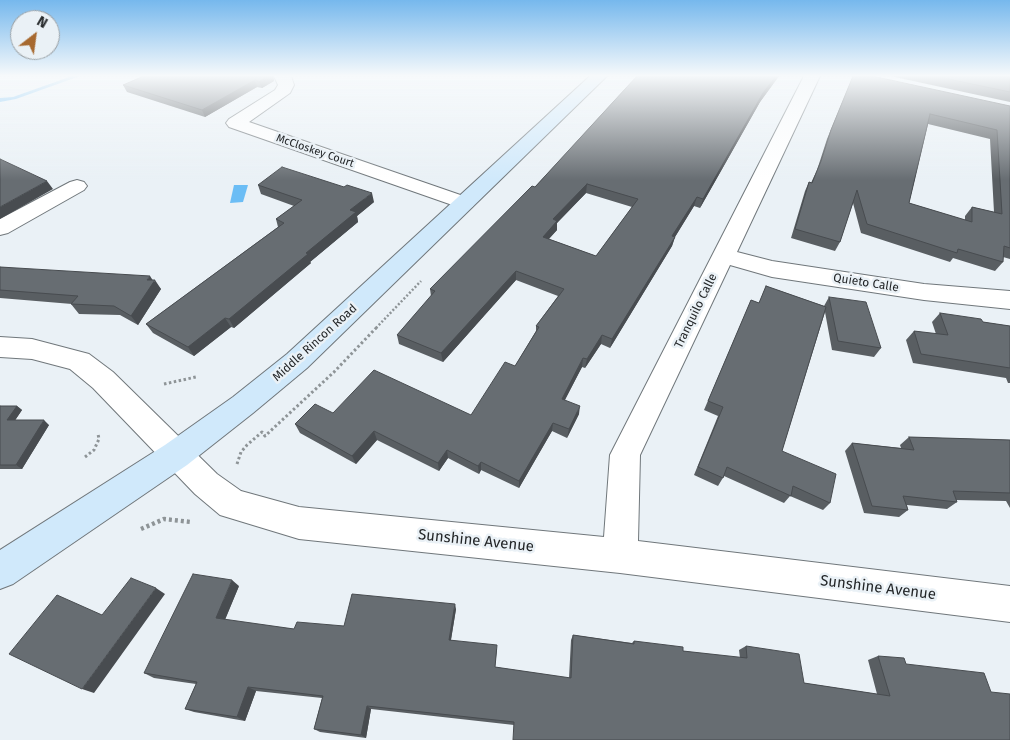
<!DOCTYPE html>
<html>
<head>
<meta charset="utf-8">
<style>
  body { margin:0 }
  #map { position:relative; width:1010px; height:740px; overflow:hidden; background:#eaf1f6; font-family:"Fira Sans",sans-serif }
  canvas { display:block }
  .north { position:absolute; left:10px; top:10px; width:50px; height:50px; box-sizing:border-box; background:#eaf1f6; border:1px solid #9aa0a4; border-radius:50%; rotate:30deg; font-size:14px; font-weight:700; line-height:20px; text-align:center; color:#232628 }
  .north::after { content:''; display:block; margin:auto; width:18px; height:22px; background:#a7692f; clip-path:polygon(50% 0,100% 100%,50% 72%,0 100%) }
</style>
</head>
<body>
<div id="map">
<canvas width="1010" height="740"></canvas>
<div class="north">N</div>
</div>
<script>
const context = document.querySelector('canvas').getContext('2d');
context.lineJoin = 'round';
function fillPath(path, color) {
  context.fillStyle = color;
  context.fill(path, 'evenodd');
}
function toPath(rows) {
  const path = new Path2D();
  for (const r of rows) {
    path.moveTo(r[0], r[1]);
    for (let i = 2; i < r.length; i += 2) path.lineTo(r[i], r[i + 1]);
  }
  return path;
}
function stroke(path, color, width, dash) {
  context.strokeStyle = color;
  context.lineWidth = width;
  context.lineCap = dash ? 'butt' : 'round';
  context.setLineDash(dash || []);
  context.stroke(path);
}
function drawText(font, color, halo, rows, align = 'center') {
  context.font = font + ' "Fira Sans",sans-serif';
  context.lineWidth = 5;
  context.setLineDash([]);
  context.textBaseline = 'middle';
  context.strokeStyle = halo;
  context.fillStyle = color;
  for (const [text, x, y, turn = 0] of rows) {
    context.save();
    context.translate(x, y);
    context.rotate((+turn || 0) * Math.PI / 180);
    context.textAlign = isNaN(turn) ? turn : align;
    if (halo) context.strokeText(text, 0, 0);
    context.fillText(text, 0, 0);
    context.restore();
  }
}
const water = toPath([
  [234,185,248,185,243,202,230,203]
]);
const stream = toPath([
  [72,76,80,76,16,99,0,102,0,98,13,97,72,76]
]);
const pathFar2 = toPath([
  [376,328,421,281]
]);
const pathFar1 = toPath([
  [164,384,196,377],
  [85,457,94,450,99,439,98,434],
  [237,464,241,452,247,445,262,432,265,436,334,372,377,327]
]);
const path = toPath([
  [141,529,164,519,191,522]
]);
const street = toPath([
  [274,76,291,76,294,85,290,93,249,122,472,199,475,203,472,207,465,209,458,207,229,127,226,123,229,119,275,90,278,85,274,76],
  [804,76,820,76,737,252,772,261,924,284,1010,291,1010,309,924,300,772,277,730,265,640,455,638,541,1010,586,1010,622,620,573,299,539,220,515,195,494,93,388,70,369,32,359,0,357,0,337,32,339,89,354,113,372,217,474,241,491,299,507,604,537,610,455,804,76],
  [77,180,84,182,87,186,84,190,8,233,0,235,0,219,70,182,77,180]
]);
const secondary = toPath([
  [590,76,607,76,307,368,253,413,187,465,13,584,0,589,0,550,165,445,233,397,287,354,590,76]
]);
const wall = toPath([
  [144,76,273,76,274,81,262,88,257,87,205,117,127,92,123,85],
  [637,76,779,76,760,102,700,208,694,206,675,237,672,246,610,348,601,344,585,368,582,367,565,400,579,414,567,438,552,431,519,488,481,470,479,474,448,458,439,471,377,440,356,464,300,433,295,424,333,413,471,415,515,366,536,331,536,326,558,296,516,280,443,362,399,344,397,335,431,296,430,289,535,187],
  [586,193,632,207,596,256,549,239,557,230,557,223],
  [853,76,1010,106,1010,259,1003,257,1003,262,995,271,953,258,950,262,861,233,853,203,840,242,835,251,791,238,805,191,809,182,811,183,817,170,827,139],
  [928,124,990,139,994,212,972,207,965,216,965,220,909,203],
  [890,76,1010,76,1010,102],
  [258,185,374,202,357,216,358,222,310,262,311,263,234,328,231,327,194,356,153,333,146,324,278,227,276,219,294,206,261,194],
  [0,267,152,280,161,289,138,325,120,315,79,314,71,304,72,304,0,298],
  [766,286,824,306,829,297,881,348,874,357,832,350,825,312,782,451,830,503,823,510,790,496,784,503,724,476,718,486,694,475,718,416,704,410,751,300,759,303],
  [940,313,983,322,1010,326,1010,383,1008,383,1006,378,913,363,906,340,914,331,936,334,932,322],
  [0,406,17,406,22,410,15,420,49,425,22,469,0,469],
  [909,437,1010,440,1010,508,1006,501,956,500,957,502,947,509,907,505,908,510,899,517,864,513,845,451,852,443,901,448,900,445],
  [239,586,225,620,294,629,344,626,456,609,451,640,497,649,495,667,569,678,571,640,573,635,632,643,634,641,683,651,740,658,739,650,746,646,804,683,877,694,868,660,878,656,991,692,514,725,371,709,366,738,320,732,314,729,322,698,256,691,245,721,194,712,185,709,196,684,154,678,144,673]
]);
const shadedWall = toPath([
  [268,76,273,76,274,81,262,88,259,82],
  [776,76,779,76,760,102,700,208,703,199,763,93],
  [255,80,257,87,205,117,202,110],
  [47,181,53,189,0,219,0,207],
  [587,184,586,193,557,223,557,230,542,246,543,237,553,219],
  [372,193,374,202,357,216,358,222,310,262,311,263,234,328,229,319,306,253,350,210],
  [697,197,694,206,670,245,672,236],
  [675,237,672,246,610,348,612,339],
  [516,271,516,280,443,362,441,353],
  [150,276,154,282,155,280,161,289,138,325,131,316,147,280],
  [225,318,231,327,194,356,188,347],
  [602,335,601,344,585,368,587,359],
  [583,358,582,367,561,407,562,399],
  [17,406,22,410,12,425,7,420],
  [580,406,579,414,567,438,569,429],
  [44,420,49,425,22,469,16,465],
  [553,423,552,431,519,488,519,481],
  [374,431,377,440,356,464,352,456],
  [447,450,448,458,439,471,438,463],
  [481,462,481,470,479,474,478,466],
  [232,580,239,586,223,624,216,618],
  [156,588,165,594,94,693,82,689],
  [455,604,456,609,450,645,449,640],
  [248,687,256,691,245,721,237,717],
  [367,706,371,709,366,738,361,735]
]);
const building = toPath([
  [144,76,268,76,259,82,255,80,202,110,123,85,144,76],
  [637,76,776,76,763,93,703,199,697,197,672,236,675,237,612,339,602,335,587,359,583,358,562,399,580,406,569,429,553,423,519,481,481,462,478,466,447,450,438,463,374,431,352,456,295,424,315,404,333,413,374,370,471,415,505,362,515,366,539,327,536,326,564,289,516,271,441,353,397,335,435,291,430,289,532,186,535,187,637,76],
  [587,184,638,199,596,256,543,237,557,221,553,219,587,184],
  [853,76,872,76,1010,106,1010,248,1004,246,1003,262,958,249,957,253,867,224,857,190,840,242,795,229,809,182,812,183,821,161,831,130,853,76],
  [930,114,997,130,1002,214,972,207,972,222,909,203,930,114],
  [934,76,1010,76,1010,92,934,76],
  [0,159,47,181,0,207,0,159],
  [282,167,344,187,347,185,372,193,350,210,356,212,306,253,308,254,229,319,225,318,188,347,146,324,284,223,276,219,302,200,258,185,282,167],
  [0,267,150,276,147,280,155,280,131,316,114,306,71,304,78,296,0,290,0,267],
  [766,286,826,307,782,451,836,474,830,503,793,486,791,496,727,467,723,478,698,467,723,407,708,401,751,300,759,303,766,286],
  [829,297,866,302,881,348,838,341,829,297],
  [940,313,981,319,983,322,1010,326,1010,368,921,354,914,331,948,335,940,313],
  [0,406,17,406,7,420,44,420,16,465,0,465,0,406],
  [909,437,1010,440,1010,493,953,491,957,502,903,496,908,510,872,506,852,443,914,450,909,437],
  [193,574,232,580,216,618,294,629,297,622,344,626,352,594,455,604,449,640,497,645,495,667,571,678,573,635,634,644,634,641,683,647,683,651,747,658,746,646,799,654,804,683,890,696,878,656,904,658,906,664,984,673,991,692,1010,694,1010,740,513,740,514,722,367,706,361,735,314,729,323,696,248,687,237,717,185,709,197,682,144,673,193,574],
  [131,578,156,588,82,689,9,654,57,595,102,615,131,578]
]);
const farStreetnames = [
  ["McCloskey Court",315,151,19]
];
const streetNames = [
  ["Quieto Calle",866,283,9],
  ["Tranquilo Calle",696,311,-64],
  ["Middle Rincon Road",315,343,-42]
];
const nearStreetnames = [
  ["Sunshine Avenue",476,541,6],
  ["Sunshine Avenue",878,588,7]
];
fillPath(water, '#6bbdf5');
fillPath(stream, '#6bbdf5');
stroke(street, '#70777b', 2);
stroke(secondary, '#70777b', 2);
stroke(pathFar2, '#8e9497', 2.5, [2, 2]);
stroke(pathFar1, '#8e9497', 3, [2.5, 2.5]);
stroke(path, '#8e9497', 4.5, [3, 3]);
fillPath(street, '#fff');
fillPath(secondary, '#d0e9fb');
fillPath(wall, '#595e62');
fillPath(shadedWall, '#484c50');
fillPath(building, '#676d72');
stroke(building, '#484c50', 1);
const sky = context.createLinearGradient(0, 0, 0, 180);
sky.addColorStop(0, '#76b8ed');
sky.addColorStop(0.42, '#f6f9fb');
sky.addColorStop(1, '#f6f9fb00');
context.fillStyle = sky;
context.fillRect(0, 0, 1010, 180);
drawText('11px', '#232628', '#eaf1f6', farStreetnames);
drawText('12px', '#232628', '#eaf1f6', streetNames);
drawText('15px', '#232628', '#eaf1f6', nearStreetnames);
</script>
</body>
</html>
